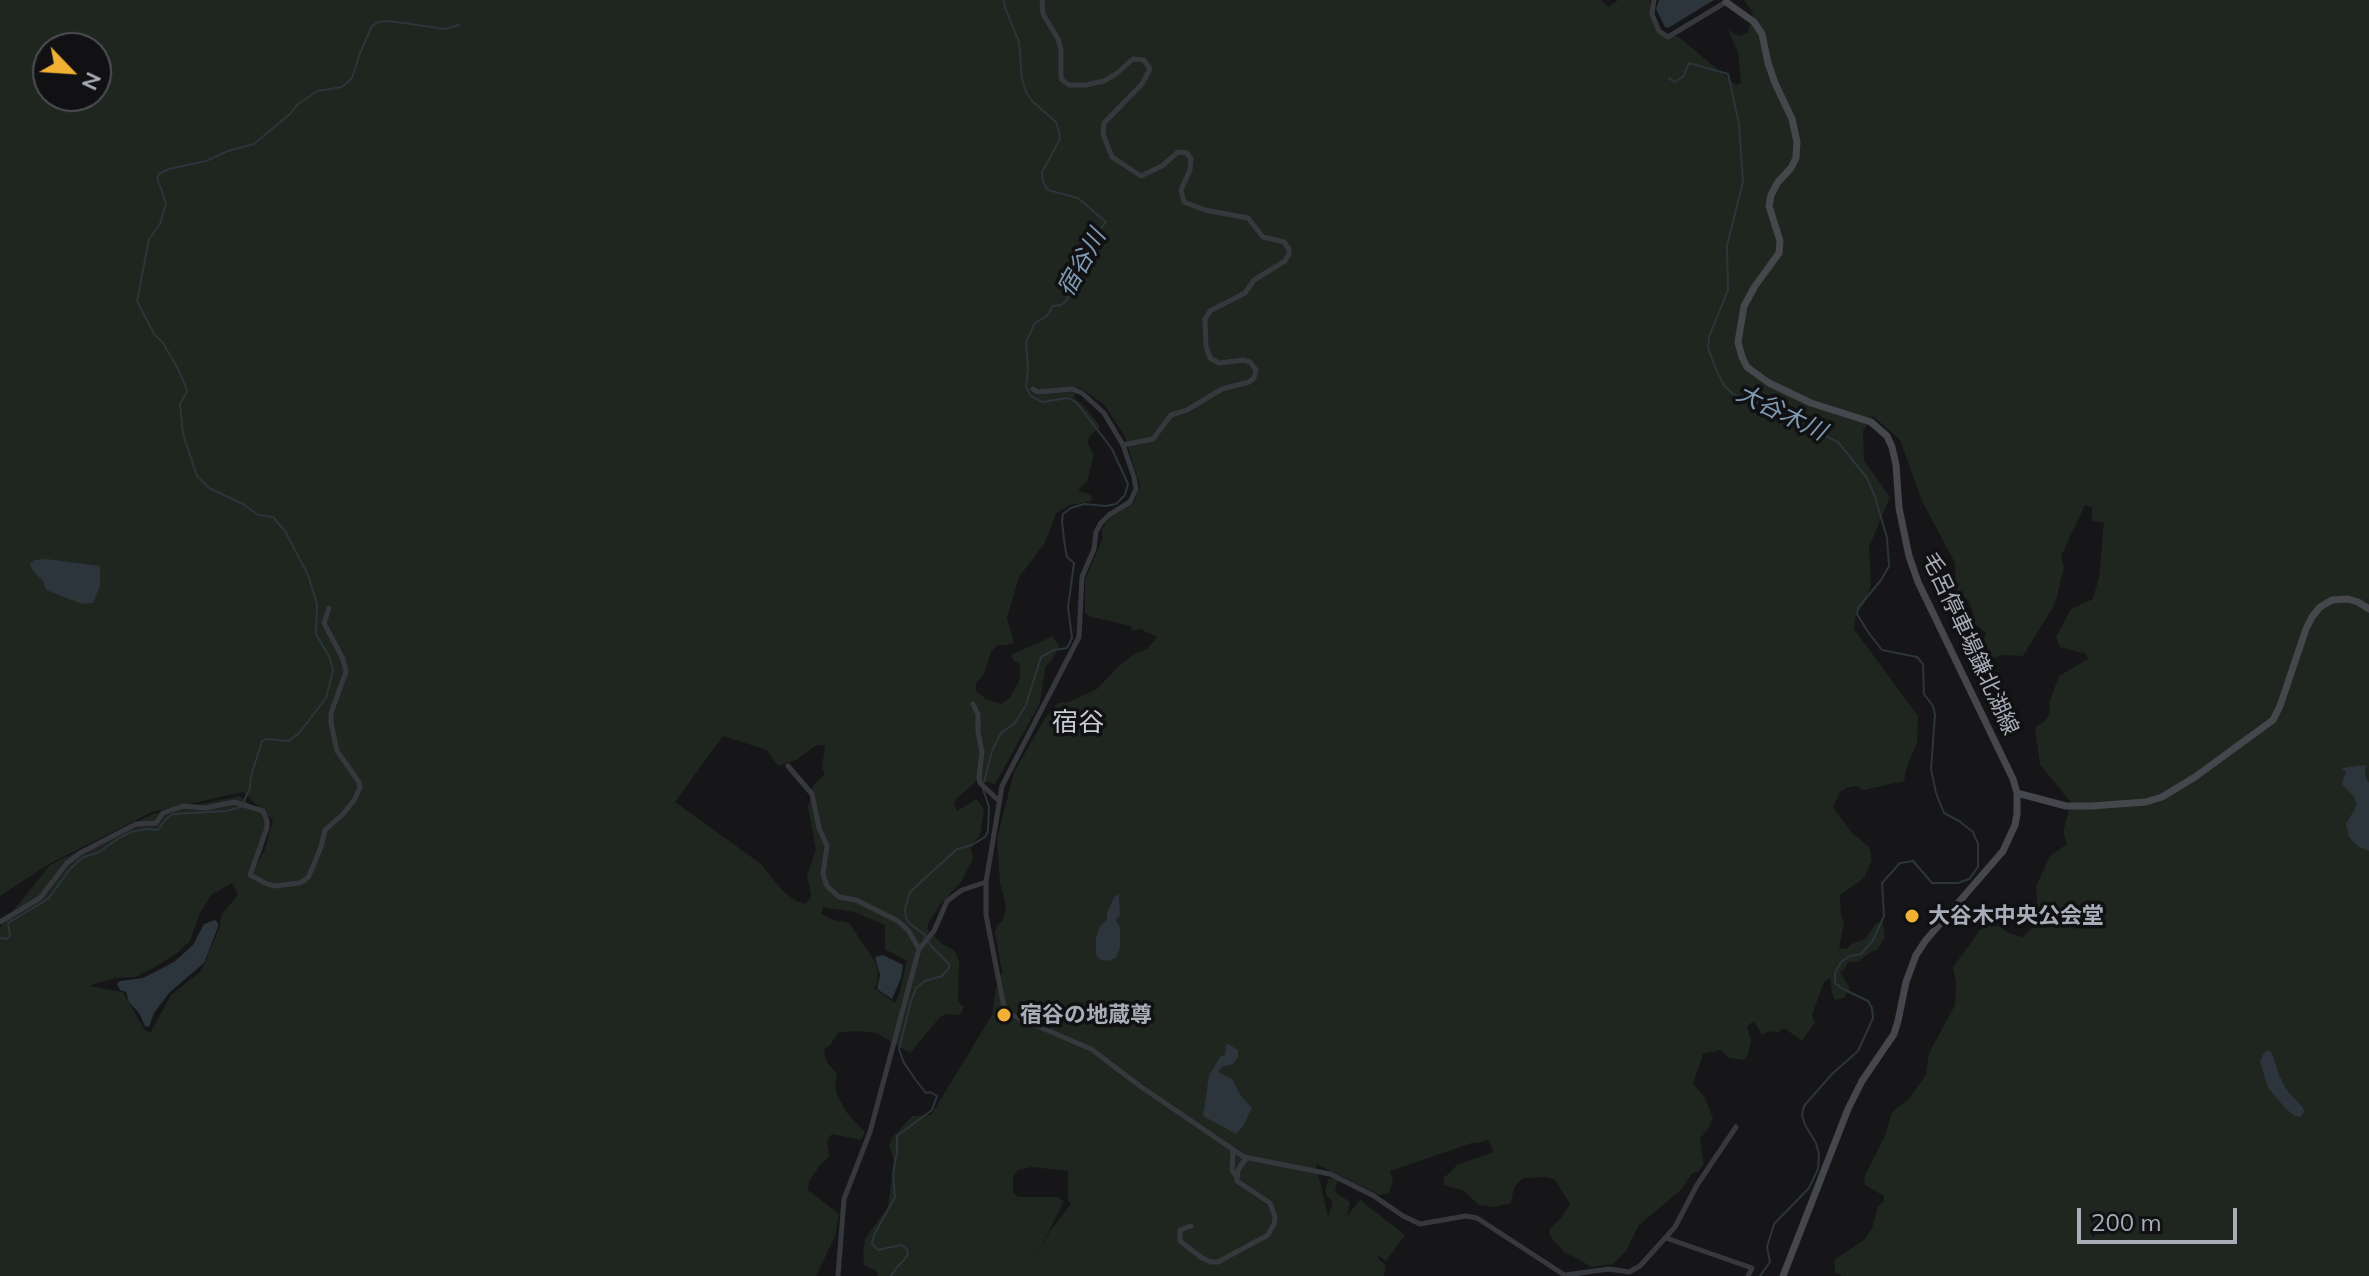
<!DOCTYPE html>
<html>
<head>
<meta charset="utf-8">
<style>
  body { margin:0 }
  #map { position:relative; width:2369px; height:1276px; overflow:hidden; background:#161618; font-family:Mulish,sans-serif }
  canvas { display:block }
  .north { position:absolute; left:32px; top:32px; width:80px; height:80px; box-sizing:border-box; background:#111113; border:2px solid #4d4f55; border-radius:50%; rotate:115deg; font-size:22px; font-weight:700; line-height:32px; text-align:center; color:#a8adb8 }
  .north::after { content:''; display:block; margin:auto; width:28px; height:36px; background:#f2b134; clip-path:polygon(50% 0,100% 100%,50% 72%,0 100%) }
  .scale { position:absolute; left:2077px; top:1208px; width:160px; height:36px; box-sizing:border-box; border:4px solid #a8adb8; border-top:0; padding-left:10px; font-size:24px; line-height:28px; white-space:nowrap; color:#a8adb8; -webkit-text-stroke:6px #111113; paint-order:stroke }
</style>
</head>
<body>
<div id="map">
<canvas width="2369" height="1276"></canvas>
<div class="north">N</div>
<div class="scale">200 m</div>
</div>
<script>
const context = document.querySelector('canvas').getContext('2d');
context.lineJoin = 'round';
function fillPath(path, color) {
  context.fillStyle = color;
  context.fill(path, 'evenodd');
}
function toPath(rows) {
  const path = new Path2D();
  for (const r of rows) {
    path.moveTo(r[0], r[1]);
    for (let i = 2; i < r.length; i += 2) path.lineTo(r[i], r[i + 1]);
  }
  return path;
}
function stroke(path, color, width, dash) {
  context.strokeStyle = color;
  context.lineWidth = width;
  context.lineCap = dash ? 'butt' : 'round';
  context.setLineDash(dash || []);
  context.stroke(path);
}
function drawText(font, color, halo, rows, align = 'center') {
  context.font = font + ' Mulish,"Noto Sans JP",sans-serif';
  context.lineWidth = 7;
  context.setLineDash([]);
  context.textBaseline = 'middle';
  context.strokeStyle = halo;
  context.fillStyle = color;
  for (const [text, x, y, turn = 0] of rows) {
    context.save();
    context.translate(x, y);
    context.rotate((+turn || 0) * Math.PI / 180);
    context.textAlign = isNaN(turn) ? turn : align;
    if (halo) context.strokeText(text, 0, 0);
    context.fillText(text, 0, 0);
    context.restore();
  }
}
const green = toPath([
  [0,0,1601,0,1609,7,1618,0,1650,0,1652,15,1663,32,1679,37,1736,85,1741,83,1738,52,1728,30,1739,36,1748,32,1753,12,1744,0,2369,0,2369,1276,1842,1276,1835,1272,1834,1260,1864,1240,1872,1228,1878,1206,1884,1201,1884,1196,1865,1185,1864,1177,1885,1136,1892,1112,1908,1100,1926,1075,1929,1053,1955,1005,1956,982,1953,967,1983,926,1998,926,2011,934,2023,937,2034,926,2038,916,2036,886,2050,856,2067,844,2063,832,2071,802,2040,765,2035,728,2047,719,2050,712,2049,703,2059,676,2088,659,2086,654,2060,647,2056,637,2071,609,2093,599,2099,577,2104,523,2092,521,2092,508,2085,505,2061,556,2064,567,2055,604,2023,656,2002,655,1978,664,1972,658,1972,651,1982,643,1986,633,1972,622,1973,612,1969,602,1956,589,1955,563,1922,501,1900,440,1873,416,1863,431,1864,461,1890,497,1869,547,1871,584,1864,604,1856,615,1854,629,1918,716,1917,743,1907,766,1904,781,1864,790,1856,786,1846,788,1840,792,1833,807,1852,833,1869,847,1872,860,1864,878,1840,895,1841,915,1844,922,1839,948,1846,949,1852,944,1866,938,1876,923,1883,922,1885,938,1877,950,1871,952,1858,962,1848,962,1845,969,1840,972,1850,989,1844,998,1835,1000,1832,992,1830,978,1824,982,1812,1015,1815,1022,1802,1041,1784,1028,1777,1033,1770,1031,1762,1035,1754,1021,1747,1026,1751,1040,1748,1055,1744,1060,1729,1058,1720,1050,1703,1054,1693,1084,1705,1098,1713,1118,1709,1127,1700,1139,1704,1164,1699,1171,1692,1173,1682,1189,1639,1225,1626,1251,1613,1264,1592,1267,1564,1252,1553,1240,1549,1232,1551,1227,1560,1219,1570,1204,1555,1180,1546,1177,1523,1178,1514,1187,1511,1203,1494,1207,1479,1205,1464,1191,1444,1185,1444,1178,1457,1165,1494,1152,1488,1140,1477,1143,1472,1143,1390,1171,1393,1181,1389,1193,1379,1195,1316,1164,1328,1217,1333,1202,1327,1196,1325,1190,1329,1178,1338,1180,1335,1192,1350,1202,1347,1216,1360,1200,1405,1235,1386,1261,1377,1255,1379,1260,1386,1265,1384,1276,878,1276,876,1271,864,1265,863,1253,865,1239,888,1207,894,1161,889,1145,892,1138,912,1116,931,1115,992,1015,996,988,1002,972,995,932,997,925,1003,921,1006,906,1000,883,997,839,1014,772,1045,718,1058,703,1069,702,1097,689,1121,664,1134,654,1147,649,1157,637,1140,629,1133,631,1130,626,1088,616,1085,612,1085,580,1102,540,1102,529,1109,519,1134,502,1140,486,1125,437,1104,404,1078,387,1074,398,1083,405,1100,426,1089,437,1088,444,1094,455,1087,482,1078,490,1091,495,1092,501,1070,505,1056,513,1045,543,1019,577,1007,618,1014,643,1007,645,997,645,991,652,984,674,976,683,976,691,986,699,1001,704,1010,698,1020,679,1020,664,1013,660,1011,655,1053,636,1059,646,1054,657,1045,668,1040,703,995,784,978,780,956,799,954,804,957,811,976,799,984,809,980,834,971,848,973,859,961,882,938,907,928,924,928,930,942,944,955,951,959,962,958,1002,964,1007,960,1015,947,1014,940,1017,910,1053,876,1033,855,1031,838,1033,830,1045,824,1049,826,1061,837,1074,835,1085,837,1095,847,1113,865,1132,861,1140,832,1134,827,1141,829,1156,820,1165,809,1181,808,1190,839,1214,835,1236,816,1276,0,1276,0,927,50,865,153,814,240,796,270,821,262,852,256,864,264,852,273,820,243,792,152,812,49,864,0,896],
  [48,48,96,48,96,96,48,96],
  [723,736,767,750,778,766,796,760,817,745,825,746,822,768,825,774,813,786,808,807,816,850,807,875,811,896,806,904,796,901,783,891,761,864,675,802],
  [232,883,238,895,222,914,219,929,201,971,171,995,150,1033,144,1029,123,992,89,986,114,978,135,977,155,967,176,954,190,941,199,915,211,895],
  [823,907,854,912,885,925,885,949,907,961,900,991,895,1003,874,988,877,984,878,971,876,963,849,923,834,920,821,914],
  [1032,1167,1068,1171,1068,1201,1071,1204,1050,1231,1035,1259,1064,1201,1058,1197,1018,1197,1013,1192,1013,1178,1018,1170]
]);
const water = toPath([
  [1659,0,1714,0,1668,28,1665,27,1656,9],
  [46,559,100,566,100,586,93,603,82,604,46,590,43,581,33,571,30,564,34,560],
  [2366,765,2365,776,2369,783,2369,851,2359,847,2349,837,2346,824,2357,805,2354,797,2342,784,2346,772,2342,768],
  [1119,894,1120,915,1116,919,1120,928,1120,947,1116,958,1107,961,1099,959,1096,954,1096,937,1100,926,1107,920,1107,913,1114,897],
  [215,920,218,923,218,927,204,963,170,992,154,1013,149,1027,145,1026,139,1013,129,1002,126,992,120,990,117,984,120,981,143,978,174,962,193,945,204,924],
  [883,955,903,965,901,978,892,999,877,989,880,975,875,957],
  [1228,1044,1238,1050,1238,1057,1233,1064,1221,1067,1218,1072,1232,1079,1241,1096,1252,1108,1243,1126,1236,1134,1203,1116,1209,1076,1220,1057,1225,1055,1226,1045],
  [2268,1050,2272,1053,2279,1075,2286,1089,2303,1108,2304,1112,2301,1117,2295,1116,2286,1109,2268,1088,2260,1061,2264,1053]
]);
const stream = toPath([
  [1669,78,1674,82,1683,77,1689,63,1728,74,1739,124,1743,182,1727,246,1728,290,1709,337,1708,348,1718,374,1724,385,1733,394,1804,420,1822,434,1838,442,1867,478,1875,497,1887,538,1889,566,1881,580,1858,608,1857,614,1868,632,1882,650,1917,657,1923,664,1924,694,1933,706,1935,715,1931,769,1936,793,1944,813,1959,821,1973,832,1978,844,1978,867,1969,879,1958,883,1932,883,1913,861,1900,863,1882,883,1884,916,1873,940,1861,954,1850,956,1841,962,1835,973,1835,983,1843,989,1868,1001,1872,1008,1873,1018,1858,1051,1832,1074,1804,1106,1802,1115,1805,1125,1816,1143,1819,1154,1818,1169,1809,1188,1774,1224,1767,1247,1770,1262,1760,1276],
  [984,782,992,751,1001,733,1015,723,1026,705,1041,657,1054,650,1067,648,1072,638,1068,607,1074,563,1067,557,1065,547,1062,522,1063,514,1071,508,1084,504,1106,506,1116,504,1125,495,1128,484,1112,449,1077,403,1068,398,1042,402,1031,396,1026,387,1028,368,1026,342,1035,323,1047,316,1053,306,1061,305,1066,301,1088,260,1099,231,1106,222,1078,198,1048,190,1043,182,1042,172,1060,139,1059,132,1056,122,1032,101,1026,92,1022,79,1019,42,1005,8,1004,0],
  [244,801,250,788,251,776,262,741,267,739,289,741,299,733,326,698,333,671,330,658,316,634,317,604,308,575,285,531,273,517,258,515,243,504,209,488,197,476,183,434,180,404,187,391,186,387,177,367,163,343,154,334,137,301,149,239,160,224,166,203,157,178,159,174,169,169,206,161,228,151,254,144,290,114,297,105,317,91,342,87,352,78,360,53,372,26,378,22,389,21,445,29,459,25],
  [0,938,7,939,10,935,8,923,48,899,70,869,83,857,98,853,119,838,131,832,146,829,158,830,166,819,173,814,226,811,241,807],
  [891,1276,897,1267,904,1260,908,1254,907,1249,901,1245,878,1250,872,1244,874,1235,895,1197,893,1174,897,1152,897,1136,932,1110,937,1096,930,1092,926,1093,915,1079,904,1063,899,1049,911,1001,916,988,925,981,942,976,949,968,949,964,931,946,924,934,910,924,906,918,905,909,910,892,957,849,972,845,985,837,988,831,989,807,983,789]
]);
const street = toPath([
  [1042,0,1043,14,1058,39,1061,50,1061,76,1062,80,1069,85,1086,85,1104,81,1116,74,1133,59,1144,60,1150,69,1142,84,1104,123,1103,134,1112,157,1141,176,1162,166,1178,152,1187,153,1191,159,1190,170,1181,190,1184,202,1205,210,1248,218,1263,237,1284,242,1289,249,1289,254,1285,261,1254,280,1245,293,1210,311,1205,319,1206,346,1210,358,1219,363,1244,360,1250,362,1256,370,1254,378,1249,382,1222,389,1187,410,1171,415,1153,439,1123,445],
  [1654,0,1652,14,1659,31,1668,37,1726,2],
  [1033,389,1038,392,1072,389,1082,393,1104,413,1123,445,1134,477,1136,489,1130,502,1109,515,1101,523,1096,532,1094,549,1082,577,1079,637,1002,786,986,882,986,915,1004,1007,1012,1015,1091,1049,1140,1086,1244,1157,1330,1174,1374,1196,1403,1216,1420,1224,1466,1216,1477,1218,1566,1276],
  [973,704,978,714,978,732,982,752,979,777,980,783,999,801],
  [788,766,812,794,819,828,827,846,823,874,827,886,839,897,856,900,898,921,908,930,919,949],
  [0,922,40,898,67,863,80,853,136,824,156,823,163,813,183,806,206,808,234,802,263,811,267,821,267,828,250,875,267,884,275,886,299,883,305,880,309,876,321,847,325,830,343,814,355,799,360,787,359,782,337,751,331,723,331,713,346,672,343,659,324,623,329,608],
  [1233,1150,1232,1170,1236,1176],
  [1191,1226,1180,1230,1180,1241,1202,1258,1211,1262,1218,1262,1268,1235,1274,1224,1275,1217,1270,1203,1237,1181,1238,1170,1246,1158],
  [1666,1238,1752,1268,1748,1276],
  [1566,1275,1609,1269,1629,1272,1640,1266,1675,1227,1697,1185,1736,1127],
  [838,1276,844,1199,870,1132,919,949,934,931,947,901,962,890,986,882]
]);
const secondary = toPath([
  [1726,2,1754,22,1762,34,1768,63,1775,83,1792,119,1797,142,1796,158,1791,168,1778,182,1771,195,1769,206,1780,241,1779,253,1755,286,1744,306,1738,342,1742,357,1747,367,1769,383,1811,403,1871,422,1887,436,1892,447,1896,465,1899,508,1909,556,1918,582,2013,779,2017,793,2017,814,2015,825,2003,851,1926,940,1916,955,1906,982,1898,1021,1894,1034,1862,1081,1848,1109,1783,1276],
  [2017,793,2066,806,2091,806,2146,802,2162,797,2195,777,2273,720,2280,706,2306,629,2312,617,2320,607,2332,600,2348,599,2358,602,2369,609]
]);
const markers = [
  [1912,916,8,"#f2b134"],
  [1004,1015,8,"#f2b134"]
];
const streetNames = [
  ["毛呂停車場鎌北湖線",1970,644,65]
];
const poiNames = [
  ["大谷木中央公会堂",1928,916],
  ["宿谷の地蔵尊",1020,1015]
];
const waterNames = [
  ["宿谷川",1082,263,-61],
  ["大谷木川",1781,413,26]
];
const quarterNames = [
  ["宿谷",1078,723]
];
fillPath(green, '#1e261f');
fillPath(water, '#2c353c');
stroke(stream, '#2c353c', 2);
stroke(street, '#37383d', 5);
stroke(secondary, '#45474d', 7);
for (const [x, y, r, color] of markers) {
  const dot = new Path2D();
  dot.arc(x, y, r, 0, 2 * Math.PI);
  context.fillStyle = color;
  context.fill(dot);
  stroke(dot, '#111113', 3);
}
drawText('22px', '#a8adb8', '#111113', streetNames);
drawText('bold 22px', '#a8adb8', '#111113', poiNames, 'left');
drawText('italic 24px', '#7f9bb3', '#111113', waterNames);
drawText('26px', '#c9ccd4', '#111113', quarterNames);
</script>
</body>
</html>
